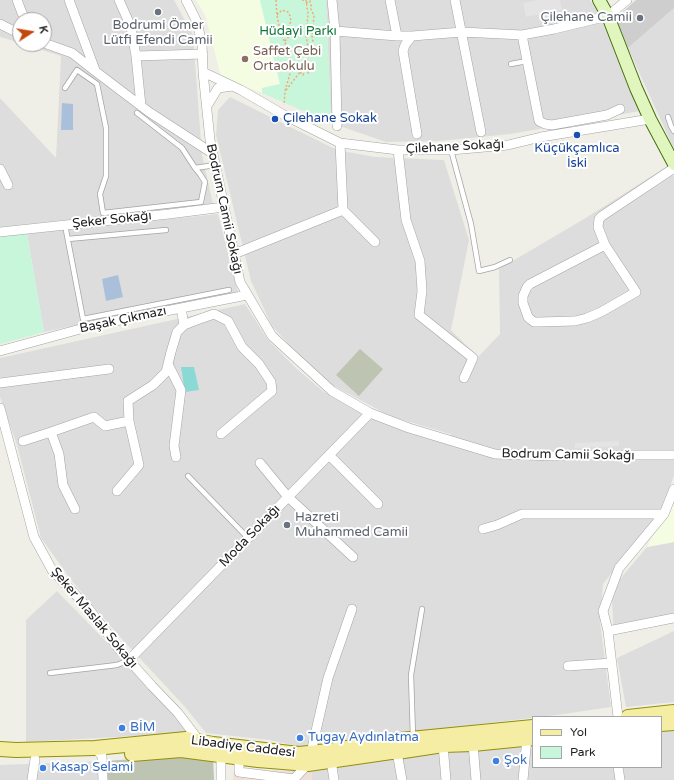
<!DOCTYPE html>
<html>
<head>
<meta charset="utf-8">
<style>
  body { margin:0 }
  #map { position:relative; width:674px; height:780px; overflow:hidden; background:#f0efe7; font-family:"Varela Round",sans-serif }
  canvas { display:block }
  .legend { position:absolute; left:532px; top:716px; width:130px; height:52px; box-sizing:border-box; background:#fff; border:1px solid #a6a6a6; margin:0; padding:5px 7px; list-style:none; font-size:12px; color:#202020 }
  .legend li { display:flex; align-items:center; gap:8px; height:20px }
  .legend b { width:20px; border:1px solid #a6a6a6 }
  .north { position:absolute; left:12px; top:12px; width:40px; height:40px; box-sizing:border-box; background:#fff; border:1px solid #a6a6a6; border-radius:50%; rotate:78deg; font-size:11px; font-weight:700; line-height:16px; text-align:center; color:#202020 }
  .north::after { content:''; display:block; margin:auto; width:14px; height:18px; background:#c2480d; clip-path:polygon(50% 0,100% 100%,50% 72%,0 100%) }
</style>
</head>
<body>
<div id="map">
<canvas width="674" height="780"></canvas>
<ul class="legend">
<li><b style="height:5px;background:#f6eda5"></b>Yol</li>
<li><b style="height:11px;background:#c7f6da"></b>Park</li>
</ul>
<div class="north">K</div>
</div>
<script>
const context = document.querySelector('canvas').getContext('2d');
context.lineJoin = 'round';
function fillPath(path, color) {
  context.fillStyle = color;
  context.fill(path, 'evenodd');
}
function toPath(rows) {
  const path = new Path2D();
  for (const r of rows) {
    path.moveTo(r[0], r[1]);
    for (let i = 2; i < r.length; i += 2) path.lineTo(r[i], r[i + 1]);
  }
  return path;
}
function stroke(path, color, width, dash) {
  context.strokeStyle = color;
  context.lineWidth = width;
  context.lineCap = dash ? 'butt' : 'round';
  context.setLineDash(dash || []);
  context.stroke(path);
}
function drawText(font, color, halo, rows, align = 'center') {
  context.font = font + ' "Varela Round",sans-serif';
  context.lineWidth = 4;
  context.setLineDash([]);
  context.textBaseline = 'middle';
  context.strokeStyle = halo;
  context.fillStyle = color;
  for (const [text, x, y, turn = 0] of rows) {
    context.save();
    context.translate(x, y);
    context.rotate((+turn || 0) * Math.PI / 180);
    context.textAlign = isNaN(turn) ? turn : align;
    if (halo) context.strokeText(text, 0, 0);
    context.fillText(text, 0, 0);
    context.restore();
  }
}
const residential = toPath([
  [0,0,174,0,193,35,202,155,213,204,0,227,0,98,56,158,61,56,22,44,44,44,44,20,20,20,20,43,0,37],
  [326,0,590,0,605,24,640,111,511,134,439,141,386,142,331,123],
  [674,8,674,149,628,48],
  [230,97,337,150,375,157,444,160,469,240,451,330,478,357,500,334,499,269,584,219,669,165,674,176,674,475,663,508,603,584,600,622,611,707,557,715,389,735,307,748,269,740,206,733,186,708,120,637,72,581,41,538,17,445,0,397,0,358,245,304,268,340,297,369,324,392,375,419,450,445,451,433,450,434,390,416,321,379,272,326,251,281,216,135,218,110],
  [218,214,238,292,44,332,27,234],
  [674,542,674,623,614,634,612,601,620,579,647,547],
  [57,591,155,692,190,733,26,742,26,620],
  [674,631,674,702,626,707,617,658],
  [674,728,674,780,312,780,312,771,417,755,533,743,533,767,661,767,661,730],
  [105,761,105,780,0,780,0,765]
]);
const commercial = toPath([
  [234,770,312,771,312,780,233,780]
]);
const education = toPath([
  [196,0,260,0,280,84,262,88,262,93,221,77,212,41,205,15],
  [674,497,674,542,647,547]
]);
const religious = toPath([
  [636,0,674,0,674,8,628,48,616,18]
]);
const construction = toPath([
  [360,349,383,369,359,396,336,375],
  [181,756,213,758,214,780,105,780,105,761]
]);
const park = toPath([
  [260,0,326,0,331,123,262,93,262,88,280,84],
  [27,234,44,332,0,344,0,236]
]);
const pitch = toPath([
  [181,367,194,367,199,390,185,392]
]);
const parking = toPath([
  [537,0,560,0,562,10,526,17,523,3],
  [619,441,619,446,575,448,575,443]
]);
const water = toPath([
  [62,103,73,104,73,130,61,130],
  [118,275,123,297,106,301,102,279]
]);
const path = toPath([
  [276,0,277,15,280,31,290,54,291,70,285,91,284,105],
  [302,0,304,0],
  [306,3,310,1,311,5,311,9,314,16,312,36,313,42],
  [277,15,282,10,288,12,290,16,291,21,287,31,292,36,297,38],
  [285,41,290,35],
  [300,72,303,75,305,71,308,73,310,67],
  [286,90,304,67,308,58,309,51,306,36,308,14,306,0]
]);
const lane = toPath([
  [511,64,527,61],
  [65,88,77,70,97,84,106,128,106,176,100,194,103,213,201,202,205,182,200,174,195,168],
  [137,113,182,148,195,168,215,165],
  [668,117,671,126,674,131],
  [451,150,471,224,479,271,495,267,510,260],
  [65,225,83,319,229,290],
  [68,239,166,230],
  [188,476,248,538],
  [50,673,117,665,129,660],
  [413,737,411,675,422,609]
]);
const street = toPath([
  [17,0,22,13,26,20],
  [69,0,95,70],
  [119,0,131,27,136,56,141,106],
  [186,0,197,22,202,44,203,72,210,140,240,282,272,336,332,391,370,413,409,428,495,454,556,456,566,455,674,455],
  [332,0,335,31,337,126],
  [390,0,397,36],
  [455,0,481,132],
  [0,24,20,34],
  [335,31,397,36,412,36,462,32,522,35,554,29,608,16,627,0],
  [522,35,539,121,545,124,552,125,607,115,620,109],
  [412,36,405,45,403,51,417,134],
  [44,43,72,53,95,71,149,112,212,153],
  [136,56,203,54],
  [203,72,241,90,284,115,340,143,398,150,451,150,508,145,541,137,650,119],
  [207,106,218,88,233,86],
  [340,143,343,210,375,242],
  [398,150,406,220,420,261,422,291,419,315,473,358,464,378],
  [0,169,8,185],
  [0,232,169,214,224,207],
  [605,245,636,292,601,312,587,318,575,321,539,322,534,322,530,319,528,317,523,303,523,296,527,287,530,284,605,245,598,227,599,219,602,216,674,168],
  [234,254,343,210],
  [184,325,194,321,214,314,228,321,242,347,259,364,271,382,272,391,221,434],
  [0,351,95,325,247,295],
  [168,364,181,390,174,446,176,457],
  [0,383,109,369],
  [0,408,34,537,52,570,89,609,119,649,152,686,178,713,200,742],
  [23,441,51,432],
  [329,455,378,504],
  [260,463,288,497,353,557],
  [117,491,139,465,129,421],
  [75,509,63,485,59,454,51,432,94,417,105,426,129,421,128,401,153,385,166,372,171,352,177,332,184,325,181,308],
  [483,529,497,525,522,514,664,514],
  [608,631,674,618],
  [129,660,370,413],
  [568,666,612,663],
  [618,717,608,631,603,611,619,568,664,514,674,489],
  [473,744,476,780],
  [443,745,446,780],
  [95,748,102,756,103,780],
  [397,752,402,780],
  [311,753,328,678,352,609],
  [239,758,239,772,294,779,308,764],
  [331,760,334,780],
  [618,767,620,780],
  [32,780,35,759],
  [221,780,221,755,222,750],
  [523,780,527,738]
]);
const secondary = toPath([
  [599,0,608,16,636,88,650,119,674,164]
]);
const primary = toPath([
  [628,717,674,712],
  [661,724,674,723],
  [0,749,16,750,95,748,186,739,213,744,299,754,329,751,390,741,533,727],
  [132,754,181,750,258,760,308,764,391,752,397,752,443,745,473,744,533,738]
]);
const markers = [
  [158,12,4,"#6b7280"],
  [640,18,4,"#6b7280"],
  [245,59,4,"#8d6e63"],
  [275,119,4,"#1a4fb4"],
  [577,135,4,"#1a4fb4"],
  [287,525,4,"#6b7280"],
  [122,728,4,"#3f7fe0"],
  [300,738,4,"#3f7fe0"],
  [496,761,4,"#3f7fe0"],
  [43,768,4,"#3f7fe0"]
];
const worshipNames = [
  ["Çilehane Camii",632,18],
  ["Bodrumi Ömer",158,26,"center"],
  ["Lütfi Efendi Camii",158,41,"center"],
  ["Hazreti",295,518,"left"],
  ["Muhammed Camii",295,533,"left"]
];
const parkNames = [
  ["Hüdayi Parkı",298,32]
];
const educationNames = [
  ["Saffet Çebi",253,52],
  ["Ortaokulu",253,67]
];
const transitNames = [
  ["Çilehane Sokak",283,119],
  ["Küçükçamlıca",577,149,"center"],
  ["İski",577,164,"center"]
];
const streetNames = [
  ["Çilehane Sokağı",455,147,-3],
  ["Bodrum Camii Sokağı",224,209,78],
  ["Şeker Sokağı",112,220,-6],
  ["Başak Çıkmazı",123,320,-12],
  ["Bodrum Camii Sokağı",568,455,1],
  ["Moda Sokağı",250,536,-46],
  ["Şeker Maslak Sokağı",94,618,50],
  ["Libadiye Caddesi",243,747,7]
];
const shopNames = [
  ["BİM",130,728],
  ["Tugay Aydınlatma",308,738],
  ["Şok",504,761],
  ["Kasap Selami",51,768]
];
fillPath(residential, '#dedddd');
fillPath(commercial, '#efe0d7');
fillPath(education, '#f4fde2');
fillPath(religious, '#cecece');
fillPath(construction, '#bec4b2');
fillPath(park, '#c7f6da');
fillPath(pitch, '#8ad9d4');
fillPath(parking, '#e4e4e4');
fillPath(water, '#aac0da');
stroke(lane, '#a4a4a4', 6);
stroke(street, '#a4a4a4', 10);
stroke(secondary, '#45710c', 14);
stroke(primary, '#91900a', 16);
stroke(path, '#f1ab76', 1.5, [2, 2]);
stroke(lane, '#fff', 4.5);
stroke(street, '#fff', 9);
stroke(secondary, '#e1f6be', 12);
stroke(primary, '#f6eda5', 14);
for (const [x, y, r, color] of markers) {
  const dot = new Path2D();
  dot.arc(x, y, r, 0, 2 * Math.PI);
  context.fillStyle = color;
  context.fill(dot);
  stroke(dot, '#fff', 1.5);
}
drawText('13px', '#5b616d', '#fff', worshipNames, 'right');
drawText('13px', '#13783c', '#fff', parkNames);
drawText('13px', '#785e54', '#fff', educationNames, 'left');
drawText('13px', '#164399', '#fff', transitNames, 'left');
drawText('13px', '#202020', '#fff', streetNames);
drawText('13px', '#366cbe', '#fff', shopNames, 'left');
</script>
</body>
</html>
